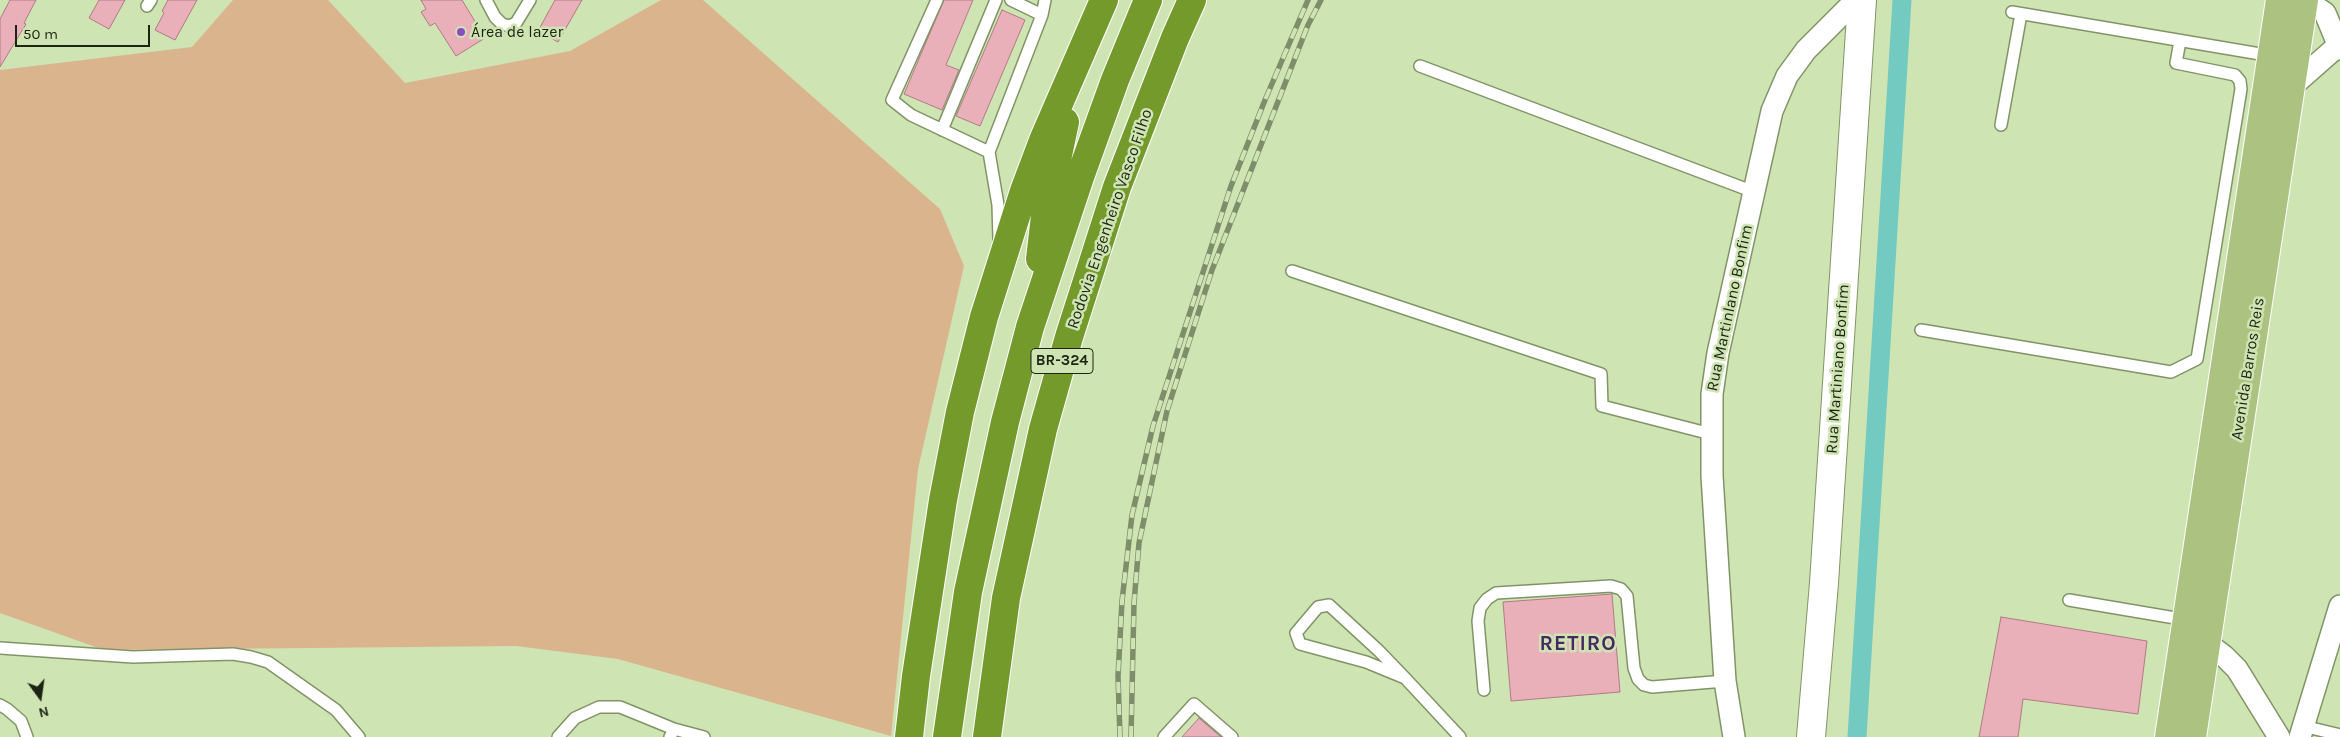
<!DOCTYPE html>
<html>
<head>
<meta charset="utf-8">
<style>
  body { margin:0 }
  #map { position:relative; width:2340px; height:737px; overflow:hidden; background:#cfe4b3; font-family:Karla,sans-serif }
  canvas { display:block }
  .north { position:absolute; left:15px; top:672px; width:50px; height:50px; -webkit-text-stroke:4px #cfe4b3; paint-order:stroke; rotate:166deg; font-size:14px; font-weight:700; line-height:20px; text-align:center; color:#1c2412 }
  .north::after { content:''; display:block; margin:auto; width:18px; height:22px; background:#1c2412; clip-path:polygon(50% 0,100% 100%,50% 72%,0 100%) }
  .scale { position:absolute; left:15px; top:25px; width:135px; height:22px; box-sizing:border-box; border:2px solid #1c2412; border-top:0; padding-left:6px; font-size:15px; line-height:18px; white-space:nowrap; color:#1c2412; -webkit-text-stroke:4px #cfe4b3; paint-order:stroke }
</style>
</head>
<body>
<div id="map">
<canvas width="2340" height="737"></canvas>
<div class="north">N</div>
<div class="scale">50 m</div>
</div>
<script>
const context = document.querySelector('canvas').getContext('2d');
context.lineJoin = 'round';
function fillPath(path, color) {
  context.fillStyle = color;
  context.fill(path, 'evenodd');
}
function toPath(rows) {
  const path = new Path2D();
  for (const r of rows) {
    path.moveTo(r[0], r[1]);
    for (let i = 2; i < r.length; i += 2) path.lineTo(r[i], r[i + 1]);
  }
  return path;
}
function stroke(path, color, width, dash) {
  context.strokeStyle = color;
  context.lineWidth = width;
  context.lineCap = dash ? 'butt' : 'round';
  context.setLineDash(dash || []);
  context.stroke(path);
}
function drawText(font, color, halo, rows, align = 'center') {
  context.font = font + ' Karla,sans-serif';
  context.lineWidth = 5;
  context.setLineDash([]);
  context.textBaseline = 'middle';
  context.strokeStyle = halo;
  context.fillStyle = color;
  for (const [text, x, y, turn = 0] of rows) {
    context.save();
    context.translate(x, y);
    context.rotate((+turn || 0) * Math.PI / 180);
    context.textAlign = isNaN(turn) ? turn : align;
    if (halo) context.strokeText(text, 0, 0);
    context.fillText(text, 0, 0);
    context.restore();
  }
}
const green = toPath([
  [233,0,328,0,405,83,570,51,661,0,703,0,940,209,964,266,918,469,891,736,618,659,516,646,104,650,0,613,0,70,192,47]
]);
const canal = toPath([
  [1857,737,1902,0]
]);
const building = toPath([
  [10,0,36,0,24,23,26,24,0,67,0,19,10,0],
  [99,0,125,0,109,29,89,18,99,0],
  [168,0,197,0,175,40,155,30,164,13,162,11,168,0],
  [421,0,462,0,485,38,456,56,435,23,430,26,421,12,426,9,421,0],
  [555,0,582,0,558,42,538,31,555,0],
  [944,0,973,0,946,65,959,70,942,110,904,94,944,0],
  [1002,10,1025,20,980,126,956,116,1002,10],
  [1612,594,1620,692,1511,701,1503,602,1612,594],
  [2001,617,2147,641,2138,714,2023,699,2018,737,1979,737,2001,617],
  [1199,718,1221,737,1182,737,1199,718]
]);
const lane = toPath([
  [486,0,495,17,502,24,509,26,516,23,530,0],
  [937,0,892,100,911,115,989,152],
  [1011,0,1042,15],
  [147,6,151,0],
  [2012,12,2272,56],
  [1420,66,1754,192],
  [2001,125,2021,14],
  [942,130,996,0],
  [999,239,998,205,989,152,1042,15,1045,0],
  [1292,271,1601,374,1602,406,1711,434],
  [1921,330,2171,372,2197,359,2241,89,2240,81,2235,75,2176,63,2180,41],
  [2069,600,2187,620],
  [0,648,133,657,233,654,251,657,268,662,336,710,359,737],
  [1405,678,1366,662,1300,644,1296,633,1318,607,1329,605,1379,651,1405,678,1460,737],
  [1484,690,1478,621,1480,608,1487,599,1496,593,1611,586,1621,589,1627,596,1634,668,1638,679,1644,685,1652,687,1725,681],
  [0,705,7,709,21,721,27,737],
  [2303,726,2340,735],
  [558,737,575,718,599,707,620,707,674,729],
  [670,737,674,729,704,737],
  [1164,737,1194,704,1232,737]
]);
const street = toPath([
  [2305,0,2325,13,2340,49],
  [2290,88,2340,44],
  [2207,643,2224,656,2237,669,2279,737],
  [1734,737,1725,681,1712,476,1712,394,1718,353,1772,111,1787,76,1806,50,1856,0],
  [2300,737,2340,606]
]);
const secondary = toPath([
  [1811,737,1824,583,1862,0]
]);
const primary = toPath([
  [2169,737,2280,0],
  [2192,737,2304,0]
]);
const highway = toPath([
  [1040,259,1045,216,1065,122],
  [909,737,916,676,943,500,960,412,984,317,1024,191,1044,138,1104,0],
  [947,737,968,592,1005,422,1030,327,1080,177,1115,80,1148,0],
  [987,737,1006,598,1043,429,1069,337,1117,187,1175,38,1192,0]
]);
const rail = toPath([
  [1120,737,1118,676,1122,601,1132,515,1153,426,1231,186,1265,100,1308,0],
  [1131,737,1134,603,1139,543,1167,411,1212,270,1308,25,1321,0]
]);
const markers = [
  [461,32,5,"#8c4cc1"]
];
const shields = [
  [1062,361,62]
];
const shieldNames = [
  ["BR-324",1062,361]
];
const poiNames = [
  ["Área de lazer",471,32]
];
const streetNames = [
  ["Rodovia Engenheiro Vasco Filho",1110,219,-71],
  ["Rua Martinlano Bonfim",1730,308,-78],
  ["Rua Martiniano Bonfim",1838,369,-86],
  ["Avenida Barros Reis",2248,369,-81]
];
const districtNames = [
  ["RETIRO",1578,644]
];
fillPath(green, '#dab48d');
stroke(canal, '#73cac1', 19);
fillPath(building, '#e9b0ba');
stroke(building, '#b07a84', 1);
stroke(lane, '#819467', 14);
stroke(street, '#819467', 24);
stroke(secondary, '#819467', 30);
stroke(primary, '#fff', 30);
stroke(highway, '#fff', 30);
stroke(lane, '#fff', 11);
stroke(street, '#fff', 21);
stroke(secondary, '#fff', 28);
stroke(primary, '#acc280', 28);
stroke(highway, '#749a2b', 28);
stroke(rail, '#7e8d6a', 5.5);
stroke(rail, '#cfe4b3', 4, [11]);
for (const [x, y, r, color] of markers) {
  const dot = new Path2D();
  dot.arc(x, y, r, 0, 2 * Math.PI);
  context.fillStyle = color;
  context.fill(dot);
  stroke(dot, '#cfe4b3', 2);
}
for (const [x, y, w] of shields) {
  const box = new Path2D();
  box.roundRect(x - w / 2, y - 12.5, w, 25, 4);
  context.fillStyle = '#cfe4b3';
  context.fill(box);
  stroke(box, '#1c2412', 1);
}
drawText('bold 15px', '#1c2412', null, shieldNames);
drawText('16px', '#1c2412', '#cfe4b3', poiNames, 'left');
drawText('16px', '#1c2412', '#cfe4b3', streetNames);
context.letterSpacing = '1px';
drawText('bold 21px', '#472861', '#cfe4b3', districtNames);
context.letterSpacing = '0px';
</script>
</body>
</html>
